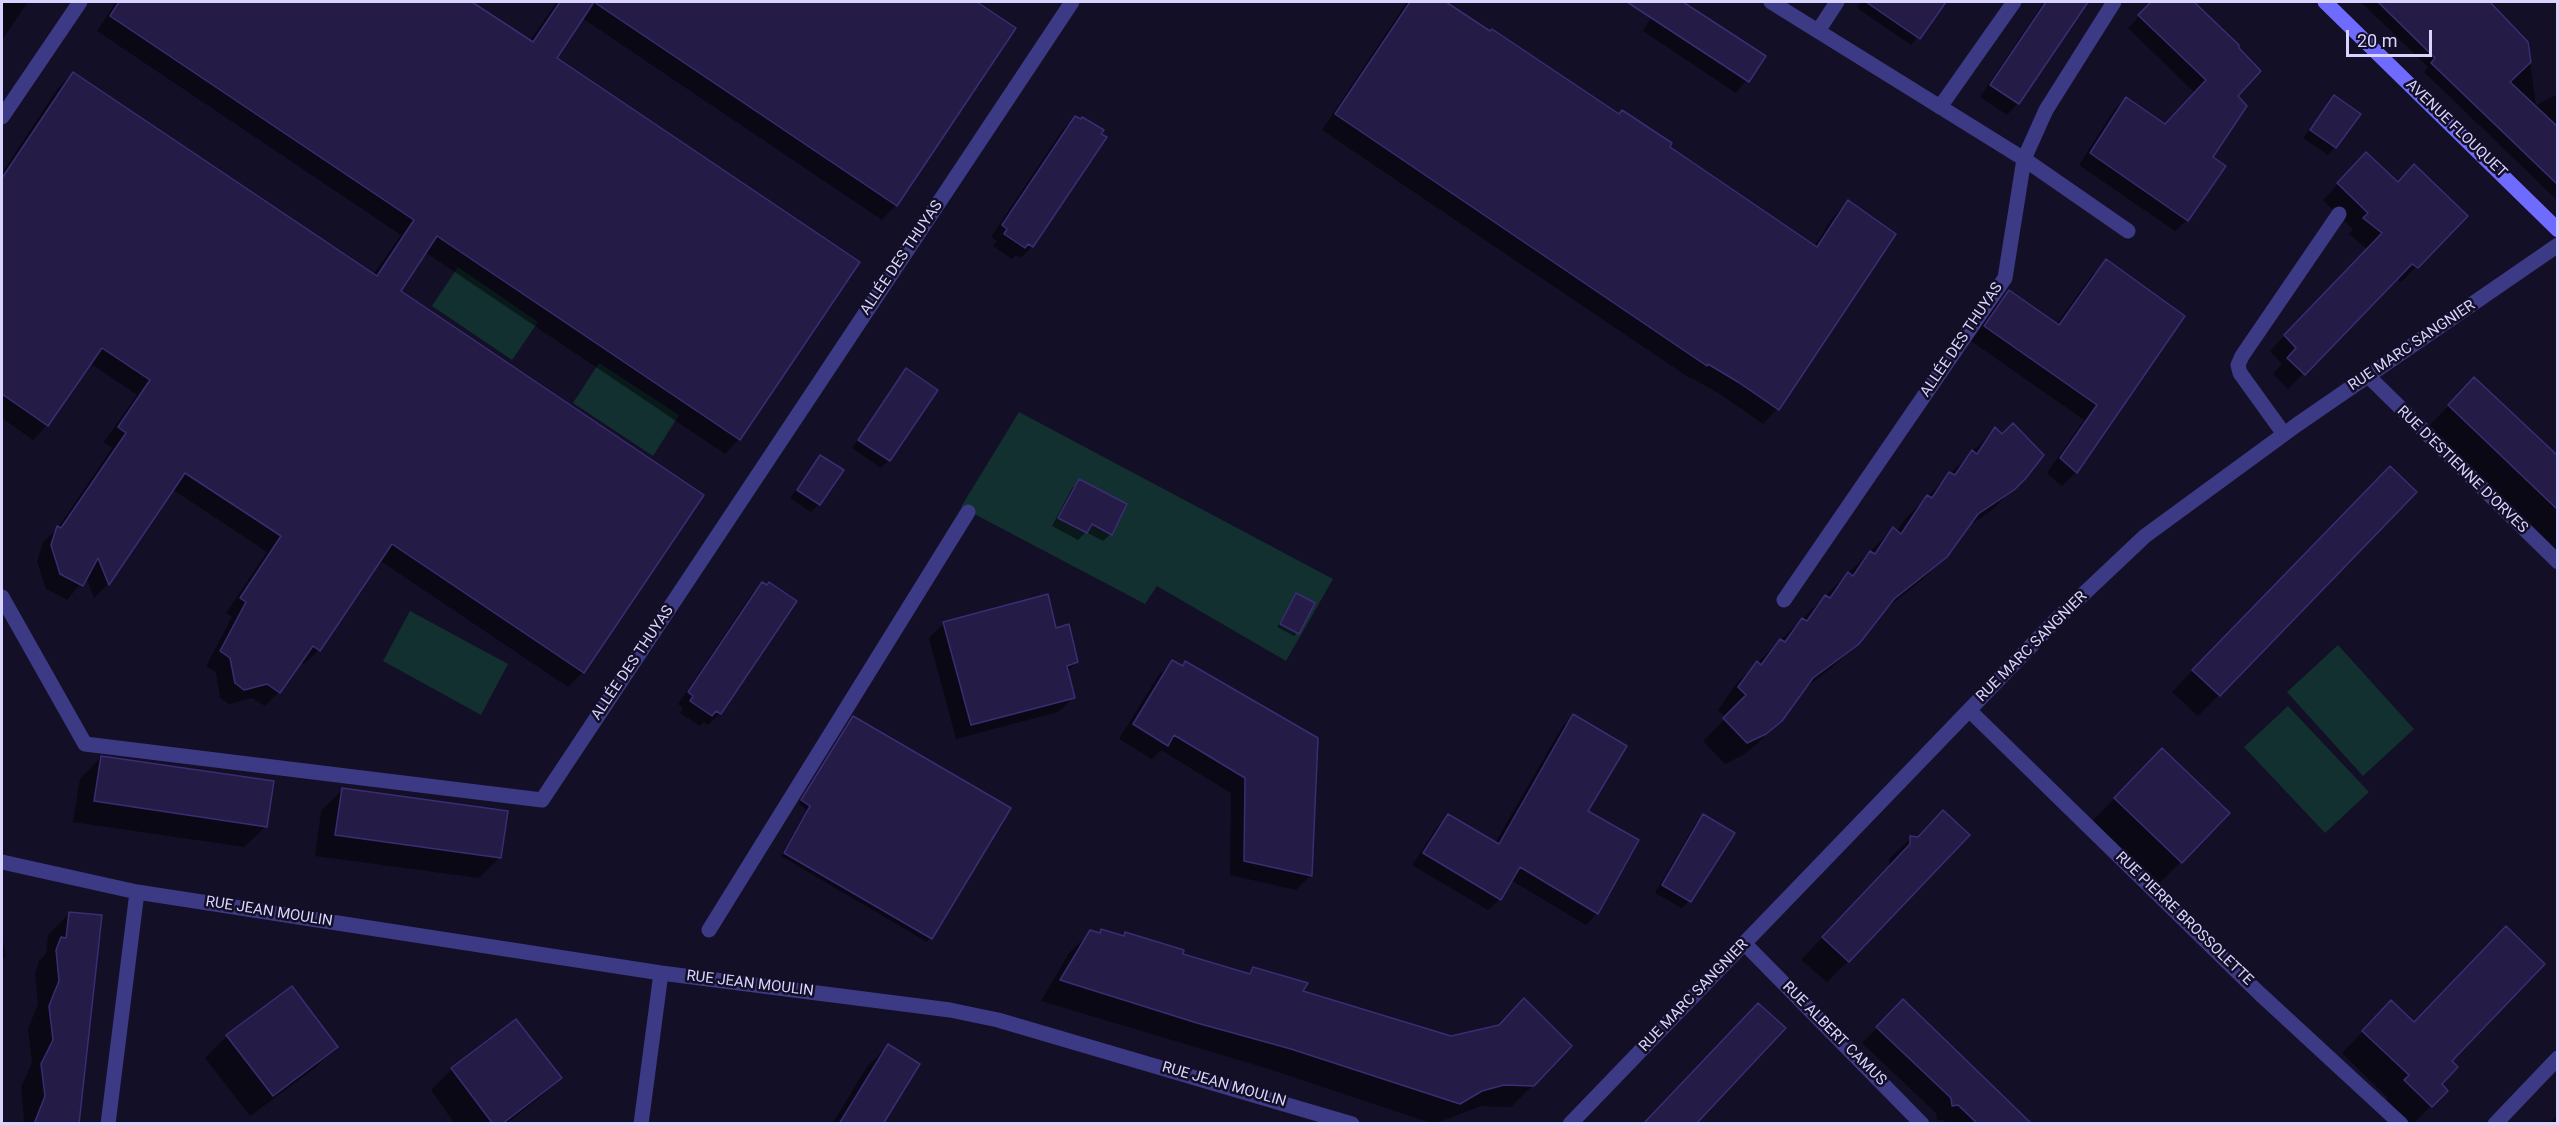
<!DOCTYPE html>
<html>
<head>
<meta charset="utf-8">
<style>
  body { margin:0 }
  #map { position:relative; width:2559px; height:1125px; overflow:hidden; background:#130f26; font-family:Roboto,sans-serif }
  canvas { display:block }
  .frame { position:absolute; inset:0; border:3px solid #d9d4ff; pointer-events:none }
  .scale { position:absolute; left:2346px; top:30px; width:86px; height:27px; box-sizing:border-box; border:3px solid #d9d4ff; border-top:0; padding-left:8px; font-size:18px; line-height:21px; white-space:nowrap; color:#d9d4ff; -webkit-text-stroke:4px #130f26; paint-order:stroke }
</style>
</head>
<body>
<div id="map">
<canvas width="2559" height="1125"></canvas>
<div class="frame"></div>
<div class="scale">20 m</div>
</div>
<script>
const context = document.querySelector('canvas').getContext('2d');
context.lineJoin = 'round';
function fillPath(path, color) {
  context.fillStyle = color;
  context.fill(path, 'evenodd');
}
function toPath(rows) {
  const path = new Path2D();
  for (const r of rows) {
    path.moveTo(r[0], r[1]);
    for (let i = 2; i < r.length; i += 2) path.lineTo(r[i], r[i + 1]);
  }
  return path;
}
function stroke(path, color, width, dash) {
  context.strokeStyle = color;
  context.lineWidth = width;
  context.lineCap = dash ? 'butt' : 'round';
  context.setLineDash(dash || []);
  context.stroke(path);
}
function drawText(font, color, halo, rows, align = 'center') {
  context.font = font + ' Roboto,sans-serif';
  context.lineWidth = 5;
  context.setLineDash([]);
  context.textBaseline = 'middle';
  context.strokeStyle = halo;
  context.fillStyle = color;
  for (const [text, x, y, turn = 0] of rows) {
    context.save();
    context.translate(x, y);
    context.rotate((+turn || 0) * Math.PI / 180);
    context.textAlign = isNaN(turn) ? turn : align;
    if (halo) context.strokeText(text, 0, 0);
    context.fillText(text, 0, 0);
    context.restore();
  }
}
const green = toPath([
  [458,267,538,322,512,360,432,306],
  [599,363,679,415,653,456,573,403],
  [1019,412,1333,579,1286,661,1157,586,1145,604,961,507],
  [410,611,508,664,481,715,383,661],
  [2338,645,2414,729,2363,776,2287,692],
  [2288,706,2369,792,2325,833,2244,747]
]);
const shadow = toPath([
  [2,2,28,2,2,40],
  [116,2,469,2,529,42,557,2,974,2,1014,29,896,205,882,220,582,18,555,59,739,439,725,454,425,252,399,291,701,495,583,672,568,687,379,560,319,650,304,664,300,662,279,692,265,706,252,698,229,704,220,698,216,672,206,666,232,617,226,613,267,552,172,489,108,584,94,598,86,577,67,600,46,589,37,561,43,542,58,528,112,448,104,442,137,395,90,363,47,425,33,440,2,418,2,173,58,88,73,73,373,275,401,235,97,31],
  [1407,2,1443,2,1814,247,1833,217,1848,202,1894,234,1777,409,1763,424,1723,396,1692,378,1691,379,1322,130],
  [1661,2,1680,2,1764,57,1736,93,1643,31],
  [1861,2,1932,2,1940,7,1911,45,1857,8],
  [2044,2,2086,2,2018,103,2007,115,1980,97],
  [2153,2,2192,2,2238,45,2236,96,2187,220,2175,231,2079,165,2114,110,2126,99,2165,125,2195,93,2128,28],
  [2361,2,2430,2,2436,8,2464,15,2474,2,2488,2,2527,42,2536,105,2558,94,2558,201,2424,72,2428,67],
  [2334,97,2335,147,2328,155,2303,138],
  [1075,118,1032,246,1021,258,1016,255,1012,259,993,246,997,241,991,237,1063,129],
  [2351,170,2397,183,2466,216,2401,282,2396,278,2288,389,2273,374,2282,364,2270,351,2367,249,2349,234,2353,229,2323,200],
  [2106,261,2183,317,2076,472,2062,486,2047,473,2084,420,1971,341,1995,306,2009,292,2056,325,2092,275],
  [906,370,889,460,881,468,852,448],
  [2453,401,2558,458,2558,551,2428,427],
  [1995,429,2013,489,1991,511,1967,527,1946,556,1924,578,1883,611,1858,643,1835,665,1803,690,1780,720,1758,743,1743,755,1725,764,1703,741,1726,718,1718,710,1736,684,1893,529,1896,532,1906,518],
  [821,457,819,504,811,512,790,498],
  [1080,481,1111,534,1103,541,1086,532,1078,540,1052,526,1072,488],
  [2368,489,2219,695,2198,716,2172,692],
  [762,584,720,713,708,725,704,722,700,726,680,713,683,708,678,704,751,595],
  [1296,595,1298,633,1294,636,1277,627],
  [944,623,1055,630,1077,662,1067,672,1073,698,1058,712,956,739,929,638],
  [1172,662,1181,667,1185,663,1311,875,1296,890,1230,875,1231,793,1161,750,1152,759,1119,739,1158,676],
  [1574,716,1597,913,1586,925,1511,880,1500,899,1488,910,1412,865,1437,827,1449,816,1495,843,1562,727],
  [850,721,1009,808,927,942,781,856,807,810,799,804],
  [101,757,266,826,244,847,73,822,80,779],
  [2130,782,2228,813,2149,894,2083,831],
  [342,790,500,857,479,878,315,856,321,811],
  [1704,816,1689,901,1682,908,1655,893,1696,823],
  [1911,838,1917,838,1848,961,1827,982,1801,960,1889,867,1889,859],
  [70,913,77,1124,23,1124,24,1119,21,1087,32,1063,28,1029,38,1004,35,973,39,961,46,954,48,935],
  [1101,931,1122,937,1126,934,1181,955,1247,975,1253,968,1301,992,1533,1085,1511,1107,1481,1106,1434,1124,1269,1069,1041,1001,1069,953,1091,932,1098,934],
  [2,935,6,956,2,961],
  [291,988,336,1047,315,1068,250,1116,205,1058,227,1036],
  [1903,1001,2030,1124,1947,1124,1943,1120,1937,1120,1936,1113,1862,1043],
  [2370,1024,2450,1061,2439,1084,2446,1091,2413,1124,2406,1124,2384,1102,2388,1098,2342,1053],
  [888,1046,881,1124,832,1124,867,1067],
  [452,1069,560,1078,538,1099,506,1124,455,1124,431,1090],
  [2558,1114,2558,1124,2549,1124]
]);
const building = toPath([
  [119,2,472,2,533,42,560,2,977,2,1016,28,897,206,594,2,557,58,860,262,740,440,437,236,401,291,704,495,584,673,392,544,320,651,313,646,280,693,267,684,244,690,235,683,230,658,220,651,246,602,240,598,281,536,185,473,109,585,98,558,83,586,60,574,51,545,57,526,61,528,126,433,118,427,150,380,102,348,48,426,2,394,2,178,73,72,377,276,414,220,110,16,119,2],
  [1410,2,1446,2,1490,31,1492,29,1619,114,1622,110,1672,143,1670,147,1817,247,1848,200,1896,234,1779,410,1738,382,1708,364,1707,366,1335,114,1410,2],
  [1627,2,1683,2,1766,56,1749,82,1627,2],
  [1866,2,1946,2,1920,39,1866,2],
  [2046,2,2088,2,2019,104,1990,85,2046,2],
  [2151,2,2194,2,2239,45,2239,48,2261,71,2238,96,2247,106,2213,157,2226,166,2188,221,2090,153,2126,97,2165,124,2206,80,2138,15,2151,2],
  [2378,2,2490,2,2528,42,2531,62,2510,82,2558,127,2558,185,2431,63,2435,58,2378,2],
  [2334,95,2361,114,2336,148,2310,130,2334,95],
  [1075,116,1081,119,1082,117,1104,130,1101,134,1107,137,1033,247,1028,244,1025,248,1004,234,1007,229,1002,225,1075,116],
  [2366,152,2398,182,2414,164,2468,216,2418,268,2412,264,2305,375,2287,358,2296,348,2284,335,2382,233,2363,218,2368,213,2337,183,2366,152],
  [2106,259,2185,316,2077,473,2060,458,2097,405,1984,326,2009,290,2059,325,2106,259],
  [906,368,938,390,890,461,858,440,906,368],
  [2474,377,2558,456,2558,510,2448,405,2474,377],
  [2013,423,2044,455,2026,478,2014,490,1978,514,1947,557,1894,599,1859,644,1813,678,1782,721,1766,734,1747,743,1723,718,1746,695,1738,687,1757,661,1761,665,1780,639,1785,642,1802,618,1807,621,1825,595,1830,598,1848,572,1853,576,1870,551,1875,554,1893,527,1901,534,1927,495,1932,498,1949,472,1955,475,1972,450,1977,454,1995,427,2002,434,2013,423],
  [820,455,844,470,820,505,797,490,820,455],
  [2390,466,2417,492,2220,696,2192,670,2390,466],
  [1079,479,1127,504,1112,535,1092,524,1087,533,1058,518,1079,479],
  [762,582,767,585,769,582,797,601,721,714,716,711,712,716,690,701,693,696,688,692,762,582],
  [1296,593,1315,603,1299,634,1280,624,1296,593],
  [1048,594,1056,628,1069,624,1078,662,1067,666,1075,698,971,725,943,622,1048,594],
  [1172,660,1183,666,1185,661,1318,738,1312,876,1244,861,1245,778,1174,735,1168,746,1133,724,1172,660],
  [1573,714,1627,746,1588,811,1639,840,1598,914,1520,867,1501,900,1423,853,1448,814,1499,844,1573,714],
  [853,716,1011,808,932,939,784,853,810,806,801,800,853,716],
  [2162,748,2230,813,2182,863,2114,798,2162,748],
  [101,756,274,781,267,827,94,801,101,756],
  [342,788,508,811,501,858,335,835,342,788],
  [1943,810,1970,835,1849,962,1822,937,1910,844,1910,836,1918,837,1943,810],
  [1703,814,1735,833,1691,902,1662,885,1703,814],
  [69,912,102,915,79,1124,34,1124,45,1096,41,1064,53,1040,49,1006,59,981,56,950,61,937,66,938,69,912],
  [2506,926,2545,964,2452,1061,2458,1067,2442,1084,2448,1091,2432,1107,2404,1080,2409,1075,2362,1031,2391,1000,2414,1022,2506,926],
  [1101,929,1124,936,1125,932,1184,950,1183,954,1250,974,1253,967,1308,983,1303,991,1451,1036,1499,1025,1524,998,1572,1046,1534,1086,1504,1085,1482,1091,1460,1104,1291,1049,1197,1023,1060,980,1090,930,1100,933,1101,929],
  [292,986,338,1047,273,1096,226,1035,292,986],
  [1903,999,2032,1124,1978,1124,1958,1105,1952,1106,1951,1098,1876,1027,1903,999],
  [1758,1003,1786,1028,1696,1124,1643,1124,1758,1003],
  [516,1019,562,1078,502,1124,493,1124,451,1068,516,1019],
  [888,1044,920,1064,883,1124,839,1124,888,1044]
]);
const lane = toPath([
  [1771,2,2024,159,2005,278,1784,600],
  [2114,2,2046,110,2024,159,2128,231],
  [1818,31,1837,2],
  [1940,107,2014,2],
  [2,117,80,2],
  [2284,434,2240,373,2238,365,2242,356,2339,214],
  [2,597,85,744,542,800,1072,2],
  [709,930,968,512]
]);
const street = toPath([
  [2368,376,2558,562],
  [1969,710,2259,993,2401,1124],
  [2,862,137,892,661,973,950,1010,998,1020,1352,1124],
  [1745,944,1922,1124],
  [108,1124,137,892],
  [641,1124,661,973],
  [1570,1124,2056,620,2145,536,2298,424,2558,245],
  [2495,1124,2558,1058]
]);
const secondary = toPath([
  [2325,2,2558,230]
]);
const streetNames = [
  ["AVENUE FLOUQUET",2456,129,44],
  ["ALLÉE DES THUYAS",902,258,-56],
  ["ALLÉE DES THUYAS",1962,340,-56],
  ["RUE MARC SANGNIER",2412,346,-34],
  ["RUE D'ESTIENNE D'ORVES",2462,470,44],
  ["RUE MARC SANGNIER",2032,647,-45],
  ["ALLÉE DES THUYAS",633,663,-56],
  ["RUE JEAN MOULIN",269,912,9],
  ["RUE PIERRE BROSSOLETTE",2184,919,44],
  ["RUE JEAN MOULIN",750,984,7],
  ["RUE MARC SANGNIER",1694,996,-46],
  ["RUE ALBERT CAMUS",1834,1034,45],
  ["RUE JEAN MOULIN",1224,1085,16]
];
fillPath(green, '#12302f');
fillPath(shadow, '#0007');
fillPath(building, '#241b47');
stroke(building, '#3b2d73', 1.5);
stroke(lane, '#3d3a85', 15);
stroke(street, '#3d3a85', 15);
stroke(secondary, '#6f6bff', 15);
drawText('15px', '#d9d4ff', '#130f26', streetNames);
</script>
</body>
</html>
